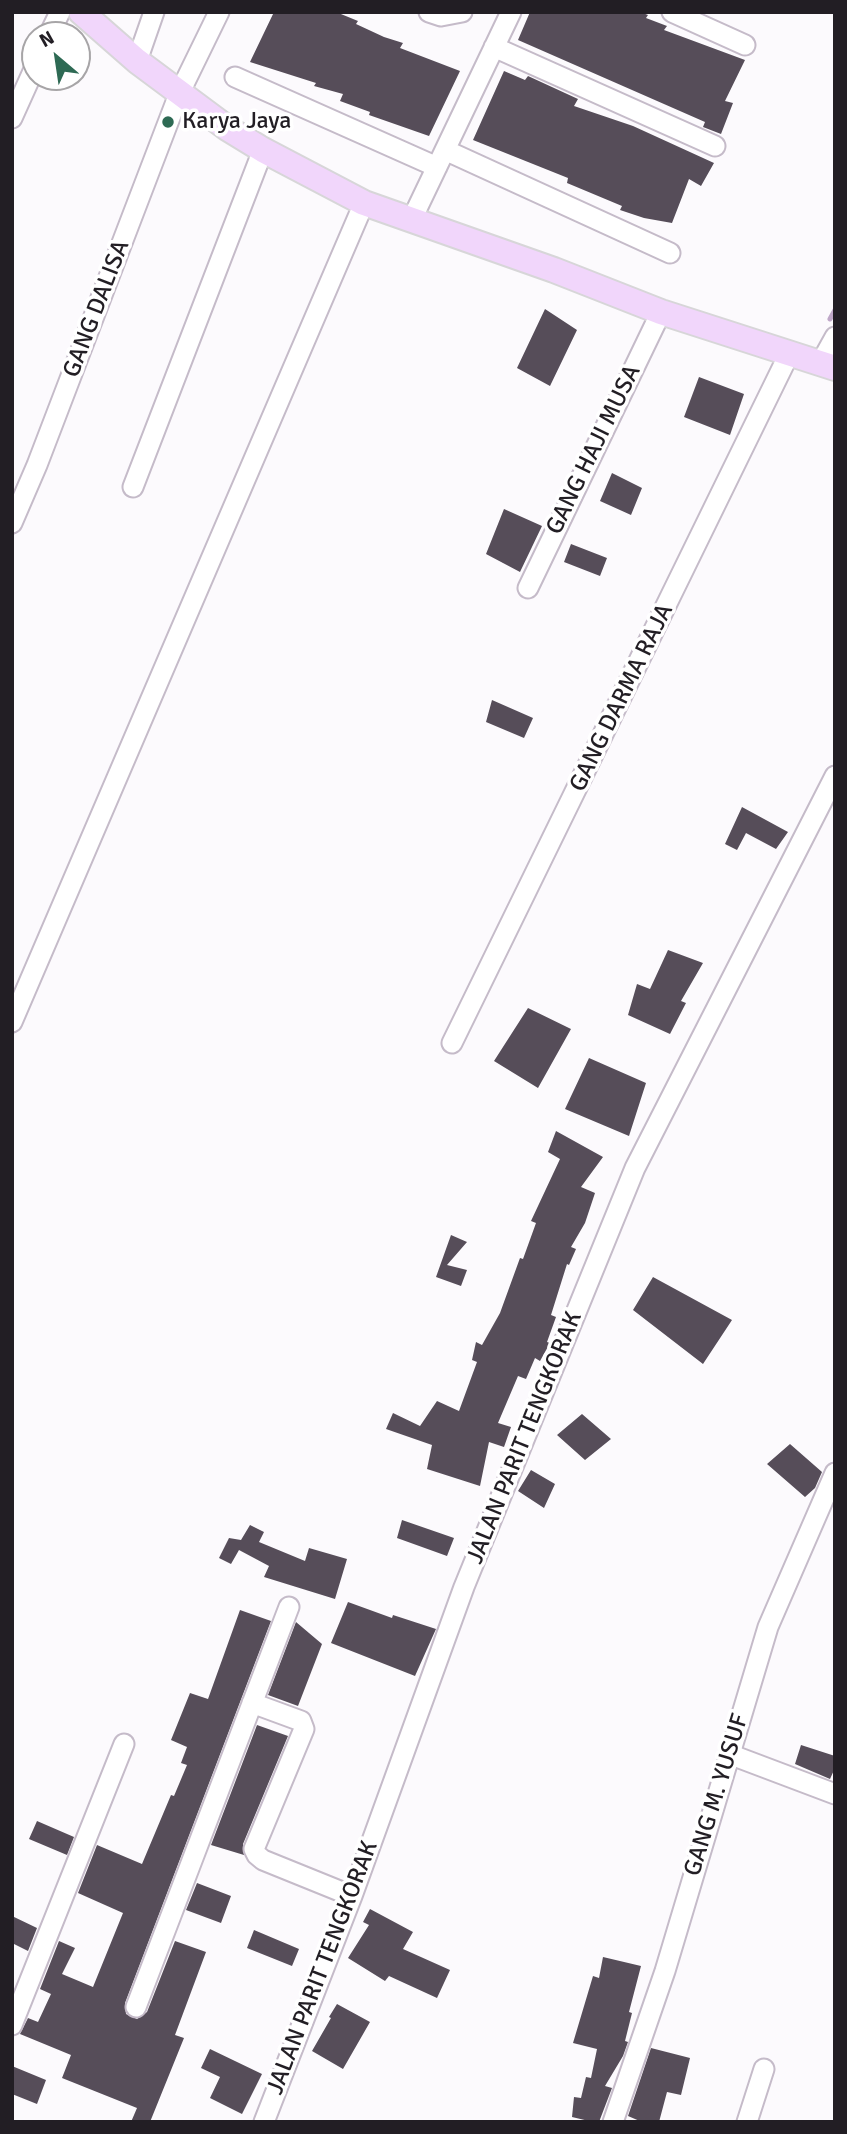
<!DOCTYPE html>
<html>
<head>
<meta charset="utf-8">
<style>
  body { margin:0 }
  #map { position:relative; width:847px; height:2134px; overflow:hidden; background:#fcfafd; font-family:Signika,sans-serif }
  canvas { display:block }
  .frame { position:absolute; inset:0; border:14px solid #221e24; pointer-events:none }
  .north { position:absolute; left:21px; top:21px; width:70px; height:70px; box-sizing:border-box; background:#fff; border:2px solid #a7a5a7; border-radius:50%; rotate:331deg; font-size:19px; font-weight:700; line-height:28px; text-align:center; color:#221e24 }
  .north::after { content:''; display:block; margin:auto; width:24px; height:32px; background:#2e6a54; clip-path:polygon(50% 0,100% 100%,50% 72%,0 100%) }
</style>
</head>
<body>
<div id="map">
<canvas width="847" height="2134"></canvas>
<div class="frame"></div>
<div class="north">N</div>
</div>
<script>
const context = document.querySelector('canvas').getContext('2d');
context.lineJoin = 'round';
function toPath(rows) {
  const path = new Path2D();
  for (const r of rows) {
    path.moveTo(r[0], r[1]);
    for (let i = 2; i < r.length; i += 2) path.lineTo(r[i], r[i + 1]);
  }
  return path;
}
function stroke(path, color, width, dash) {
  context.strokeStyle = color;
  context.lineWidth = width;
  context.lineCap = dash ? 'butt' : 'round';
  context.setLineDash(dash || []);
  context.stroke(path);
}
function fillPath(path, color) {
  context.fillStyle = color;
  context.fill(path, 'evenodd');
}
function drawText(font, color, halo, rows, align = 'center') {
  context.font = font + ' Signika,sans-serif';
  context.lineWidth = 7;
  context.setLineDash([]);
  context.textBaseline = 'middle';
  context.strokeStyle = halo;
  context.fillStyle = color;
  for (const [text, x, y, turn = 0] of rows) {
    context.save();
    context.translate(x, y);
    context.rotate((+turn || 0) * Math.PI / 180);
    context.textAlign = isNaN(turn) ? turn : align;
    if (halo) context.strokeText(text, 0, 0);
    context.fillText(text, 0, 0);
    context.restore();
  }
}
const stream = toPath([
  [830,319,835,310]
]);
const building = toPath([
  [274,12,336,12,358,21,356,24,384,37,403,43,400,48,460,71,429,136,369,115,370,112,340,101,343,94,314,86,316,83,250,62],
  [530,12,640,12,648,15,646,18,667,26,664,30,745,60,725,101,733,103,721,134,703,127,705,122,518,40],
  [504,71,525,80,528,76,578,99,574,106,633,126,714,163,701,186,689,179,672,223,644,218,620,210,622,206,567,183,568,178,473,140],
  [545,309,577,330,550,386,517,368],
  [699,377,744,394,730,435,684,417],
  [612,473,642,488,631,515,600,501],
  [504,509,542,526,520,572,486,554],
  [571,544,607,558,600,576,564,562],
  [492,700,533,718,524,738,486,722],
  [742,807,788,832,776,849,746,833,737,850,725,844],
  [668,950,703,963,681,1001,686,1003,670,1034,628,1015,637,984,650,989],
  [528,1008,571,1029,538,1088,494,1061],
  [589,1058,646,1083,629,1136,565,1109],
  [556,1131,603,1157,581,1187,595,1193,585,1223,571,1247,576,1249,569,1265,567,1264,551,1315,556,1317,547,1342,550,1343,540,1361,535,1358,526,1379,518,1376,498,1423,511,1427,504,1447,489,1442,480,1486,427,1469,432,1445,386,1429,393,1413,420,1426,437,1401,459,1411,477,1362,472,1360,476,1342,482,1345,500,1313,520,1258,523,1259,536,1223,531,1221,560,1159,548,1152],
  [451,1235,467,1242,447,1265,467,1270,461,1286,436,1277],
  [653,1277,732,1320,703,1364,633,1310],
  [582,1414,611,1439,585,1460,557,1435],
  [790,1444,822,1472,815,1488,805,1497,767,1464],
  [531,1470,555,1484,544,1508,518,1491],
  [402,1520,454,1538,447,1556,397,1538],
  [250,1525,264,1532,259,1542,305,1561,309,1548,347,1559,335,1599,264,1577,269,1566,239,1550,231,1564,219,1558,229,1538,241,1540],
  [348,1602,392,1618,393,1615,436,1629,415,1676,331,1643],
  [240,1610,271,1621,125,2003,126,2014,137,2019,147,2012,175,1941,206,1952,175,2035,184,2038,150,2122,131,2122,137,2108,62,2078,71,2055,20,2034,28,2018,38,2022,51,1994,40,1989,59,1941,75,1948,62,1974,93,1987,123,1913,78,1893,97,1845,142,1864,171,1795,174,1796,187,1765,181,1763,187,1747,171,1740,190,1693,208,1699],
  [296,1622,322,1644,298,1706,268,1695],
  [257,1725,288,1736,243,1844,244,1855,211,1845],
  [801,1745,835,1756,835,1768,830,1779,795,1764],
  [37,1821,74,1837,67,1855,29,1839],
  [197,1883,231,1896,221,1923,186,1910],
  [370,1909,413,1932,403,1949,450,1970,437,1998,389,1976,385,1981,348,1958,369,1925,363,1922],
  [12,1916,37,1928,28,1951,12,1943],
  [254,1930,299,1949,292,1966,247,1948],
  [603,1957,641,1966,629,2012,632,2013,625,2041,628,2042,623,2056,605,2086,612,2088,599,2122,593,2122,572,2117,574,2097,581,2098,586,2077,591,2078,597,2049,573,2043,593,1976,599,1978],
  [337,2004,370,2022,343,2069,312,2051,331,2018,329,2017],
  [651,2048,690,2058,681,2095,667,2092,659,2122,642,2122,628,2116],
  [210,2049,262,2074,242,2114,210,2098,220,2077,201,2068],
  [12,2066,46,2080,37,2104,12,2094]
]);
const minor = toPath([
  [429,12,441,16,462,12],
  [672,12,745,45],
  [49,35,60,12],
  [494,47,715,146],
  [137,61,154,12],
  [235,77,437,167],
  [12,118,35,67],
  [445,150,670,253],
  [412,219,511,12],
  [820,364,835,337],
  [133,487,263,150],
  [12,523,37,465,179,94,219,12],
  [528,588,661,312],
  [12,1022,364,203],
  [452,1043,790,352],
  [252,1703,301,1721,304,1729,254,1849,257,1855,263,1860,352,1896],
  [729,1754,835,1794],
  [136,2007,289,1607],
  [12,2025,124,1744],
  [264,2122,352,1896,464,1587,635,1168,835,776],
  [613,2122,665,1971,768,1627,835,1473],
  [747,2122,764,2069]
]);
const major = toPath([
  [81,12,137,61,227,128,263,150,364,203,554,270,661,312,835,368]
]);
const markers = [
  [168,122,7,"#2e6a54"]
];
const poiNames = [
  ["Karya Jaya",182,122]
];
const streetNames = [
  ["GANG DALISA",97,309,-69],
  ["GANG HAJI MUSA",594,450,-64],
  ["GANG DARMA RAJA",622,698,-64],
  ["JALAN PARIT TENGKORAK",525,1438,-68],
  ["GANG M. YUSUF",717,1795,-73],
  ["JALAN PARIT TENGKORAK",323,1968,-69]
];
stroke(stream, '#bfa7c8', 5);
fillPath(building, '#564d59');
stroke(minor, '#c5bbc9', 23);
stroke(major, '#d7d6d8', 28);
stroke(minor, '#fff', 19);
stroke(major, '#f1d6fb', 24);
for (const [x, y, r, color] of markers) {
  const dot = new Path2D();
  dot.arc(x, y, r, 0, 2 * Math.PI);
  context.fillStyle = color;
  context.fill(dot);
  stroke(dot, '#fff', 2.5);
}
drawText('24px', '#221e24', '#fff', poiNames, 'left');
drawText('24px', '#221e24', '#fff', streetNames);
</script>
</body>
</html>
